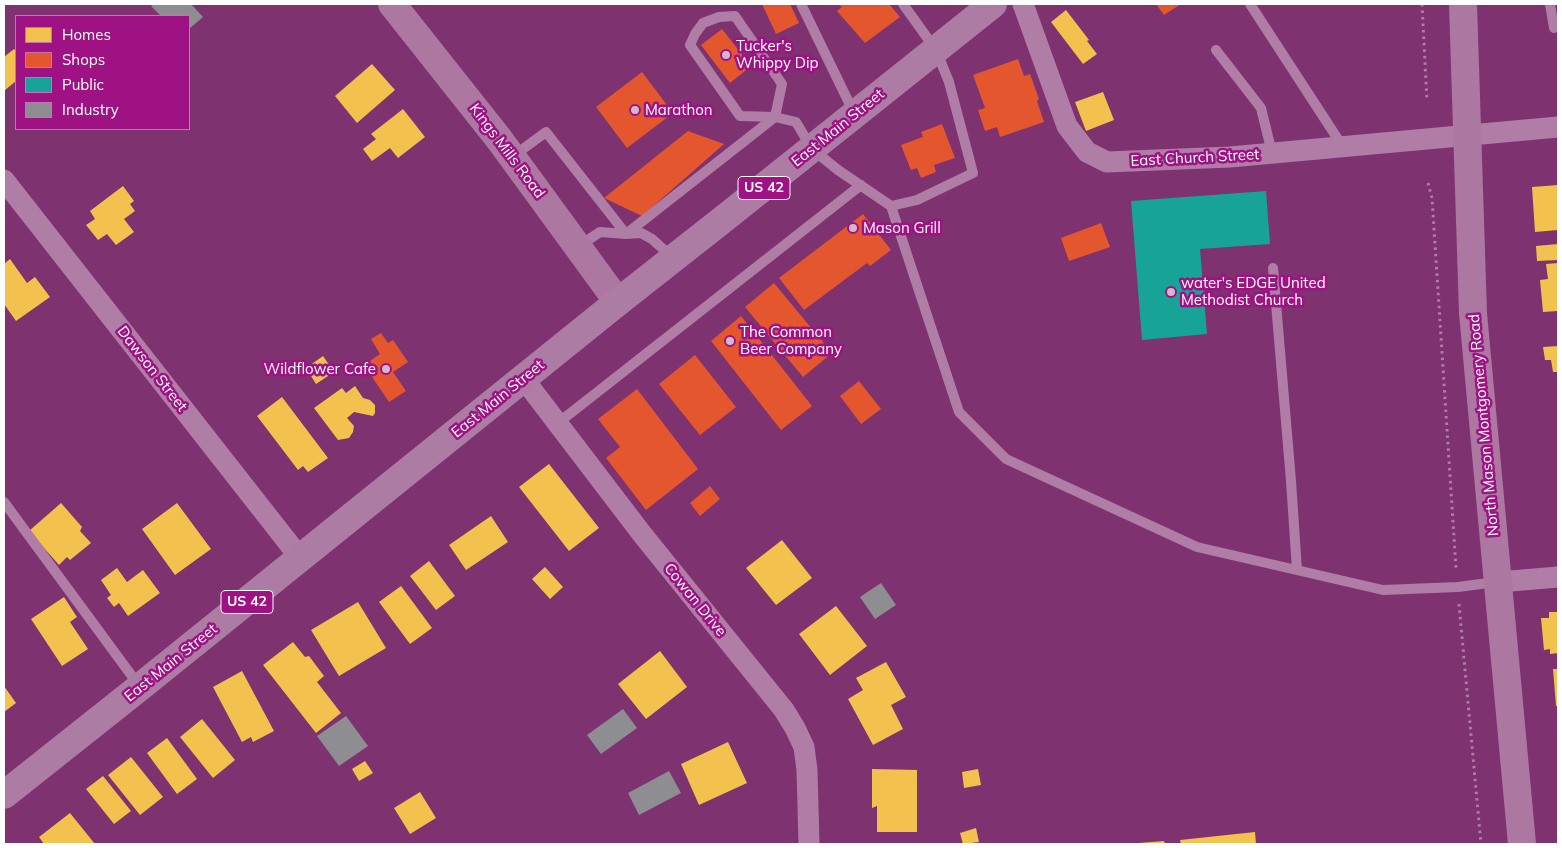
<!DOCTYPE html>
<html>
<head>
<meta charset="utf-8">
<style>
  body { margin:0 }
  #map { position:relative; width:1562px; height:848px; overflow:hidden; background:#7e326f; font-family:Mulish,sans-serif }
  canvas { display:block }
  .frame { position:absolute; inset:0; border:5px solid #fff; pointer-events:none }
  .legend { position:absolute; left:15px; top:15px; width:175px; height:115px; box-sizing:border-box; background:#9e1283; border:1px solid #c571b5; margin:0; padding:6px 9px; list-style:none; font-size:15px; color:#fff }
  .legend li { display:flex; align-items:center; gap:10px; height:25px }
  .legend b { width:25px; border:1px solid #c571b5 }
</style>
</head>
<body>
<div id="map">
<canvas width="1562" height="848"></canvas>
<div class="frame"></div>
<ul class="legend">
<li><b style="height:14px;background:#f2c14e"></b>Homes</li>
<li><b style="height:14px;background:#e4572e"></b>Shops</li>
<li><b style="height:14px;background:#17a398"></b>Public</li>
<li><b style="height:14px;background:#8d8d92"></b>Industry</li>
</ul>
</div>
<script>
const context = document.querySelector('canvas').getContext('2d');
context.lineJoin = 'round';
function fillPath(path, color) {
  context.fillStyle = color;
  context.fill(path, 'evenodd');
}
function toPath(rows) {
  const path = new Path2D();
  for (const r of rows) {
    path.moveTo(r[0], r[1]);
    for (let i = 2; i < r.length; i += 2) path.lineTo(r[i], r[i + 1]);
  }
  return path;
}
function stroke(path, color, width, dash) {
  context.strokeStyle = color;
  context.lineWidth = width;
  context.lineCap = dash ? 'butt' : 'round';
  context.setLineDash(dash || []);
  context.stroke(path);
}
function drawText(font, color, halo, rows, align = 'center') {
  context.font = font + ' Mulish,sans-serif';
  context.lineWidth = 5;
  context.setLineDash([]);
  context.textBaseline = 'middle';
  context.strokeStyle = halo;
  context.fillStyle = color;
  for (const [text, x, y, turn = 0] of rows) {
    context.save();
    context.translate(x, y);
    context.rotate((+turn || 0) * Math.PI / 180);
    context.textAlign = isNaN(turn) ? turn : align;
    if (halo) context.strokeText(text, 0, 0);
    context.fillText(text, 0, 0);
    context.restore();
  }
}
const homes = toPath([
  [1066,10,1089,40,1087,41,1097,54,1083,64,1051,22],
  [14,49,16,51,16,81,4,91,4,57],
  [372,64,395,90,357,123,335,96],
  [1103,92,1114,120,1086,131,1075,102],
  [403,109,425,137,398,158,390,148,372,161,363,149,376,139,371,134],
  [1558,185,1558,230,1535,232,1532,187],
  [123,186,134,201,130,204,135,211,124,219,134,232,116,245,107,234,98,240,86,225,95,219,90,211],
  [1558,244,1558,260,1537,261,1536,246],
  [10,259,27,283,35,277,50,297,16,321,4,304,4,264],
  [1558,263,1558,311,1543,312,1540,280,1548,279,1546,264],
  [1558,346,1558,372,1553,372,1551,360,1545,360,1543,347],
  [323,356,334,372,316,384,306,368],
  [355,386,363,398,370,400,375,405,375,413,373,416,354,412,347,418,354,426,353,432,349,438,338,440,314,408,342,388,346,393],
  [282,397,328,458,308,472,303,466,298,470,257,416],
  [549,464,599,528,569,551,519,487],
  [61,503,82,527,80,531,91,543,70,560,67,557,59,565,29,531],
  [177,503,211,549,175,575,142,529],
  [491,516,508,542,466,570,449,545],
  [782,540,812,578,776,605,746,568],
  [429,561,455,596,436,610,410,576],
  [545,567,563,587,550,599,532,579],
  [117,568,127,582,143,570,160,593,128,616,119,603,114,607,107,598,111,595,101,580],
  [401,586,432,628,410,644,379,602],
  [64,597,77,617,70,622,88,649,62,666,31,619],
  [358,602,386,648,339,676,311,630],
  [836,606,867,646,830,675,799,634],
  [1549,612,1558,612,1558,653,1550,654,1550,649,1544,650,1541,618,1549,618],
  [293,642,305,657,309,656,324,676,317,682,341,713,316,733,263,665],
  [660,651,687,687,646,719,618,684],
  [886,662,906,697,891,705,903,729,873,745,848,699,863,690,856,678],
  [1553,669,1558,669,1558,706,1556,706],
  [242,671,274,731,253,742,251,737,242,742,213,687],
  [4,686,16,703,4,712],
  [202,719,235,760,213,778,180,737],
  [167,738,197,779,177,794,147,753],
  [728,742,747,783,699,805,681,764],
  [131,757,163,797,140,815,108,775],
  [365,761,373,773,359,781,352,769],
  [872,769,917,770,917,832,877,832,877,806,872,808],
  [978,769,981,785,964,788,962,772],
  [103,776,131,811,114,824,86,789],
  [420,792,436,818,410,834,394,808],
  [70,813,95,844,44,844,39,837],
  [976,828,979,842,963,844,960,833],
  [1255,832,1256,844,1181,844,1180,840],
  [1164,841,1165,844,1139,844,1139,843]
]);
const shops = toPath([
  [762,4,790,4,799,23,776,34],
  [838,4,889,4,900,17,865,43,837,11,842,7],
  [1156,4,1181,4,1164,15],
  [722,29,751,66,730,83,701,45],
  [1018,59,1024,76,1030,74,1039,99,1037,101,1044,122,1000,137,997,127,985,131,978,110,985,108,973,75],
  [642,72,673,113,627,148,596,107],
  [942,124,955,158,934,165,936,172,921,178,917,168,911,170,901,145,923,137,921,132],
  [688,131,724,144,642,216,604,198],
  [863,214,891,250,870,266,867,263,804,310,779,278],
  [1101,223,1110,247,1069,261,1061,238],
  [774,283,832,353,803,377,745,307],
  [741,316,812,406,781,430,711,341],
  [381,333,388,343,393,340,408,362,393,372,406,391,389,402,364,365,380,354,371,339],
  [695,355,736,407,700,435,659,384],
  [859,381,881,409,861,424,840,396],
  [637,389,698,469,646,510,606,458,620,447,598,419],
  [710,486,720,499,700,516,690,503]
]);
const public = toPath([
  [1266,191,1270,244,1200,249,1207,334,1142,340,1131,201]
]);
const industry = toPath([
  [154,4,191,4,203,17,189,29,189,16,161,16,151,6],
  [881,583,896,605,875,619,860,597],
  [623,709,637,728,601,754,587,735],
  [346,716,368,746,339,766,317,736],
  [669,771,681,793,639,815,628,793]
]);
const path = toPath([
  [1422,4,1427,101],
  [1428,183,1432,198,1456,568],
  [1459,604,1481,844]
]);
const lane = toPath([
  [801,4,854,113],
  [1250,4,1343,147],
  [1550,4,1554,28],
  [1216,50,1261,108,1272,153],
  [512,157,546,132,626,234,641,233,652,239,673,258],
  [891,206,917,200,973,173,949,82,936,50,903,4],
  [579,246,600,232,626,234,775,117,782,84,735,16,719,17,703,23,695,34,690,45,740,116,775,117,796,122,812,149,838,170,891,206,959,412,1006,459,1197,547,1383,590,1458,587,1496,582],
  [1273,268,1291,481,1297,570],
  [558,423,861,185],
  [4,502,140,687]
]);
const street = toPath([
  [1023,4,1067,126,1087,152,1107,162,1230,157,1558,127],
  [4,180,301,559],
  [523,378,642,534,784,710,795,728,804,747,807,770,809,844],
  [1499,582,1558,577]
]);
const secondary = toPath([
  [392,4,499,139,618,302],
  [1463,4,1473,313,1522,844]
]);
const primary = toPath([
  [4,795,140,687,618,302,726,217,993,4]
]);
const markers = [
  [726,55,5,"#d2b7cd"],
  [635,110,5,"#d2b7cd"],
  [853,228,5,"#d2b7cd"],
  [1171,292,5,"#d2b7cd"],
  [730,341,5,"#d2b7cd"],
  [386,369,5,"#d2b7cd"]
];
const shields = [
  [764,188,52],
  [247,602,52]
];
const shieldNames = [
  ["US 42",764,188],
  ["US 42",247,602]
];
const poiNames = [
  ["Tucker's",736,46],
  ["Whippy Dip",736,63],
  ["Marathon",645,110],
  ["Mason Grill",863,228],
  ["water's EDGE United",1181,283],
  ["Methodist Church",1181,300],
  ["The Common",740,332],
  ["Beer Company",740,349],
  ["Wildflower Cafe",376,369,"right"]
];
const streetNames = [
  ["East Main Street",838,128,-39],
  ["Kings Mills Road",507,151,53],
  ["East Church Street",1195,158,-3],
  ["Dawson Street",152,369,52],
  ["East Main Street",498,399,-39],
  ["North Mason Montgomery Road",1484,425,-95],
  ["Cowan Drive",695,600,51],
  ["East Main Street",171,663,-39]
];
fillPath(homes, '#f2c14e');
fillPath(shops, '#e4572e');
fillPath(public, '#17a398');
fillPath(industry, '#8d8d92');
stroke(path, '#af7da5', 3, [2.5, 4]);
stroke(lane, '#af7da5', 10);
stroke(street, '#af7da5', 21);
stroke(secondary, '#ac78a1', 28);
stroke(primary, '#ad7ca4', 28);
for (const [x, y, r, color] of markers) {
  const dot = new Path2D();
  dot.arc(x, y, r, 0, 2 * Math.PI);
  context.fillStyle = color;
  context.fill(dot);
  stroke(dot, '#9e1283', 2);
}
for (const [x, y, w] of shields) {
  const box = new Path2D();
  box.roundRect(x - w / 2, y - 11.5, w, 23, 4);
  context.fillStyle = '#9e1283';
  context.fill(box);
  stroke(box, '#fff', 1);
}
drawText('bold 14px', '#fff', null, shieldNames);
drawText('15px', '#fff', '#9e1283', poiNames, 'left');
drawText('15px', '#fff', '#9e1283', streetNames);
</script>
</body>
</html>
